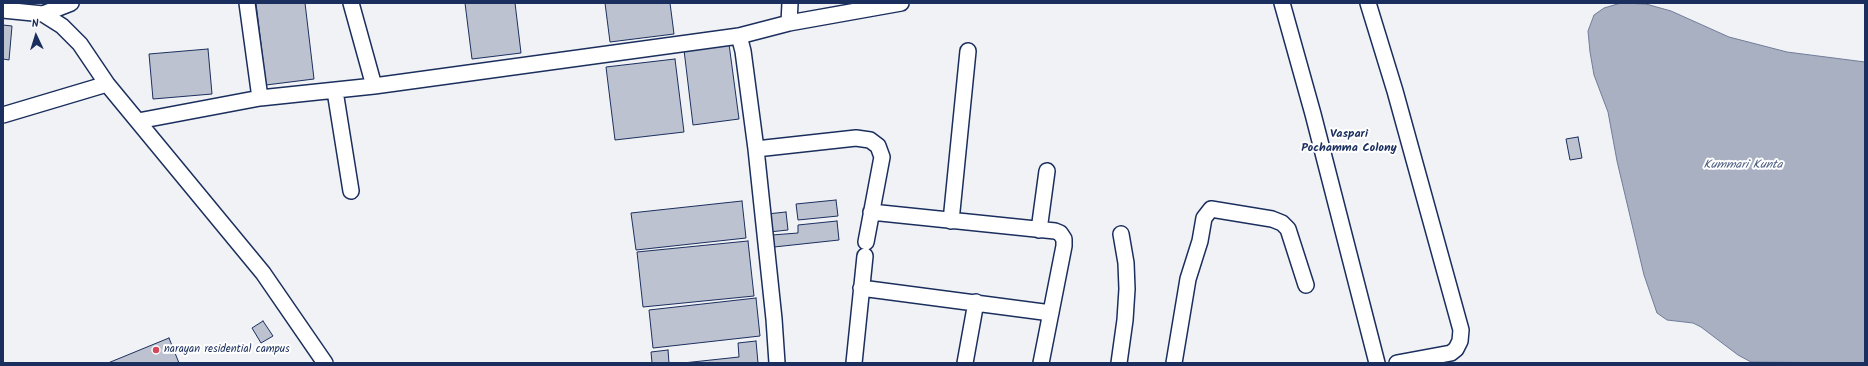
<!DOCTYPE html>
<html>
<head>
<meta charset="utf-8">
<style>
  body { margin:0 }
  #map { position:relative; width:1868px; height:366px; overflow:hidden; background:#f1f2f5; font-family:Kalam,sans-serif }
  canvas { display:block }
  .frame { position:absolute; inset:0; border:4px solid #1b2f5e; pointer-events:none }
  .north { position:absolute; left:16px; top:16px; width:40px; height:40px; -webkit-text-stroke:3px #fff; paint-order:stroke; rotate:356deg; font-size:11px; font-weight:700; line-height:16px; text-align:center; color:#1b2f5e }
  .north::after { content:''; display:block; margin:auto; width:14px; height:18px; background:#1b2f5e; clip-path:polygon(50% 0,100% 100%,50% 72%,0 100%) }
</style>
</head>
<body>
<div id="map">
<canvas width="1868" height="366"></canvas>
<div class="frame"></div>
<div class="north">N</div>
</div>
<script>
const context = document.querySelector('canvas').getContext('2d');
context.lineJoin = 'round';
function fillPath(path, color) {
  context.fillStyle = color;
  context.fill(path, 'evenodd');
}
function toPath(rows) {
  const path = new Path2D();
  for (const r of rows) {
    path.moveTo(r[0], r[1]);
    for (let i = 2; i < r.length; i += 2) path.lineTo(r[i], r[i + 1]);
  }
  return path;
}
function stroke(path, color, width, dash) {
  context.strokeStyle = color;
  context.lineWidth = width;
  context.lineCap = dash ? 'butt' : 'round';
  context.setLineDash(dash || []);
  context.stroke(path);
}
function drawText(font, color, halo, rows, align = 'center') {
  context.font = font + ' Kalam,sans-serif';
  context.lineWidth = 4;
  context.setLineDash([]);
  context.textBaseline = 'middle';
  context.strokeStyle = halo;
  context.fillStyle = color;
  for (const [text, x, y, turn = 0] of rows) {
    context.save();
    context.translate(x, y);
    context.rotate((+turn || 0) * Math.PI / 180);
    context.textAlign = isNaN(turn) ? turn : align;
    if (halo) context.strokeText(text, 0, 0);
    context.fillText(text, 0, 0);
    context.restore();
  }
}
const water = toPath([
  [1621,3,1646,4,1671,11,1729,37,1787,52,1865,62,1865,363,1751,362,1738,355,1701,327,1693,323,1667,320,1657,313,1644,275,1617,161,1608,112,1594,75,1590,52,1588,31,1594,15,1604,8,1621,3]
]);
const building = toPath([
  [256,3,305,3,314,79,266,85,256,3],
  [465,3,515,3,521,53,472,59,465,3],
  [605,3,670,3,674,34,610,42,605,3],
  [3,25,12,26,9,60,3,59,3,25],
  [729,44,739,119,693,125,684,50,729,44],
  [208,49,212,94,153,99,149,54,208,49],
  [675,59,684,132,615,140,606,67,675,59],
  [1578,137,1582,158,1570,160,1566,139,1578,137],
  [836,200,838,216,798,220,796,204,836,200],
  [742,201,746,238,636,250,631,213,742,201],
  [786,212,788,230,769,232,767,214,786,212],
  [837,221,839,240,774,247,772,235,798,233,798,225,837,221],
  [748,241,754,296,643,307,637,252,748,241],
  [756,298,760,336,653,348,649,310,756,298],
  [263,321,273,336,261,343,252,328,263,321],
  [169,338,179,363,108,363,169,338],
  [756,341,758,363,683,363,739,357,738,343,756,341],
  [668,350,669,363,652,363,651,352,668,350]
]);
const minor = toPath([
  [247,3,260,98],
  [351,3,374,86],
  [1282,3,1313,114,1377,363],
  [1368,3,1395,91,1461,330,1460,341,1456,349,1451,353,1397,363],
  [3,10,43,14,62,26,80,44,107,84,263,273,325,363],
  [43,14,71,3],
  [789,23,790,3],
  [739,36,743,51,756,149,774,319,777,363],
  [335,91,351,191],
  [3,115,107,84],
  [138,121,260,98,374,86,739,36,789,23,901,3],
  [756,149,856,138,870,140,878,146,882,157,866,242],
  [871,212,1055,231,1060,233,1064,239,1064,246,1041,363],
  [951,221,968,51],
  [1039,230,1047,171],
  [861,288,1051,313],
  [854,363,865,256],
  [965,363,976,302],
  [1119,363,1125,320,1127,289,1126,263,1121,234],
  [1174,363,1188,279,1200,241,1204,218,1211,209,1272,219,1282,223,1288,229,1306,285]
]);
const markers = [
  [156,350,4,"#d1495b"]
];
const poiNames = [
  ["narayan residential campus",164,350]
];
const neighbourhoodNames = [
  ["Vaspari",1349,135],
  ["Pochamma Colony",1349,149]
];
const waterNames = [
  ["Kummari Kunta",1743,166]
];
fillPath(water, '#a8b0c2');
stroke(water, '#707c9a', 1);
fillPath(building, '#bcc2d0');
stroke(building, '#1b2f5e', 1);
stroke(minor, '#1b2f5e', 18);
stroke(minor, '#fff', 15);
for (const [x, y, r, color] of markers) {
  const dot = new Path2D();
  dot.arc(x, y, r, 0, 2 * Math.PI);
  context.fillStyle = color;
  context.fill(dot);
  stroke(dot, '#fff', 1.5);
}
drawText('11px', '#1b2f5e', '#fff', poiNames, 'left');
drawText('bold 12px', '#1b2f5e', '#fff', neighbourhoodNames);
drawText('italic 12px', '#4c5c81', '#fff', waterNames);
</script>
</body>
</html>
